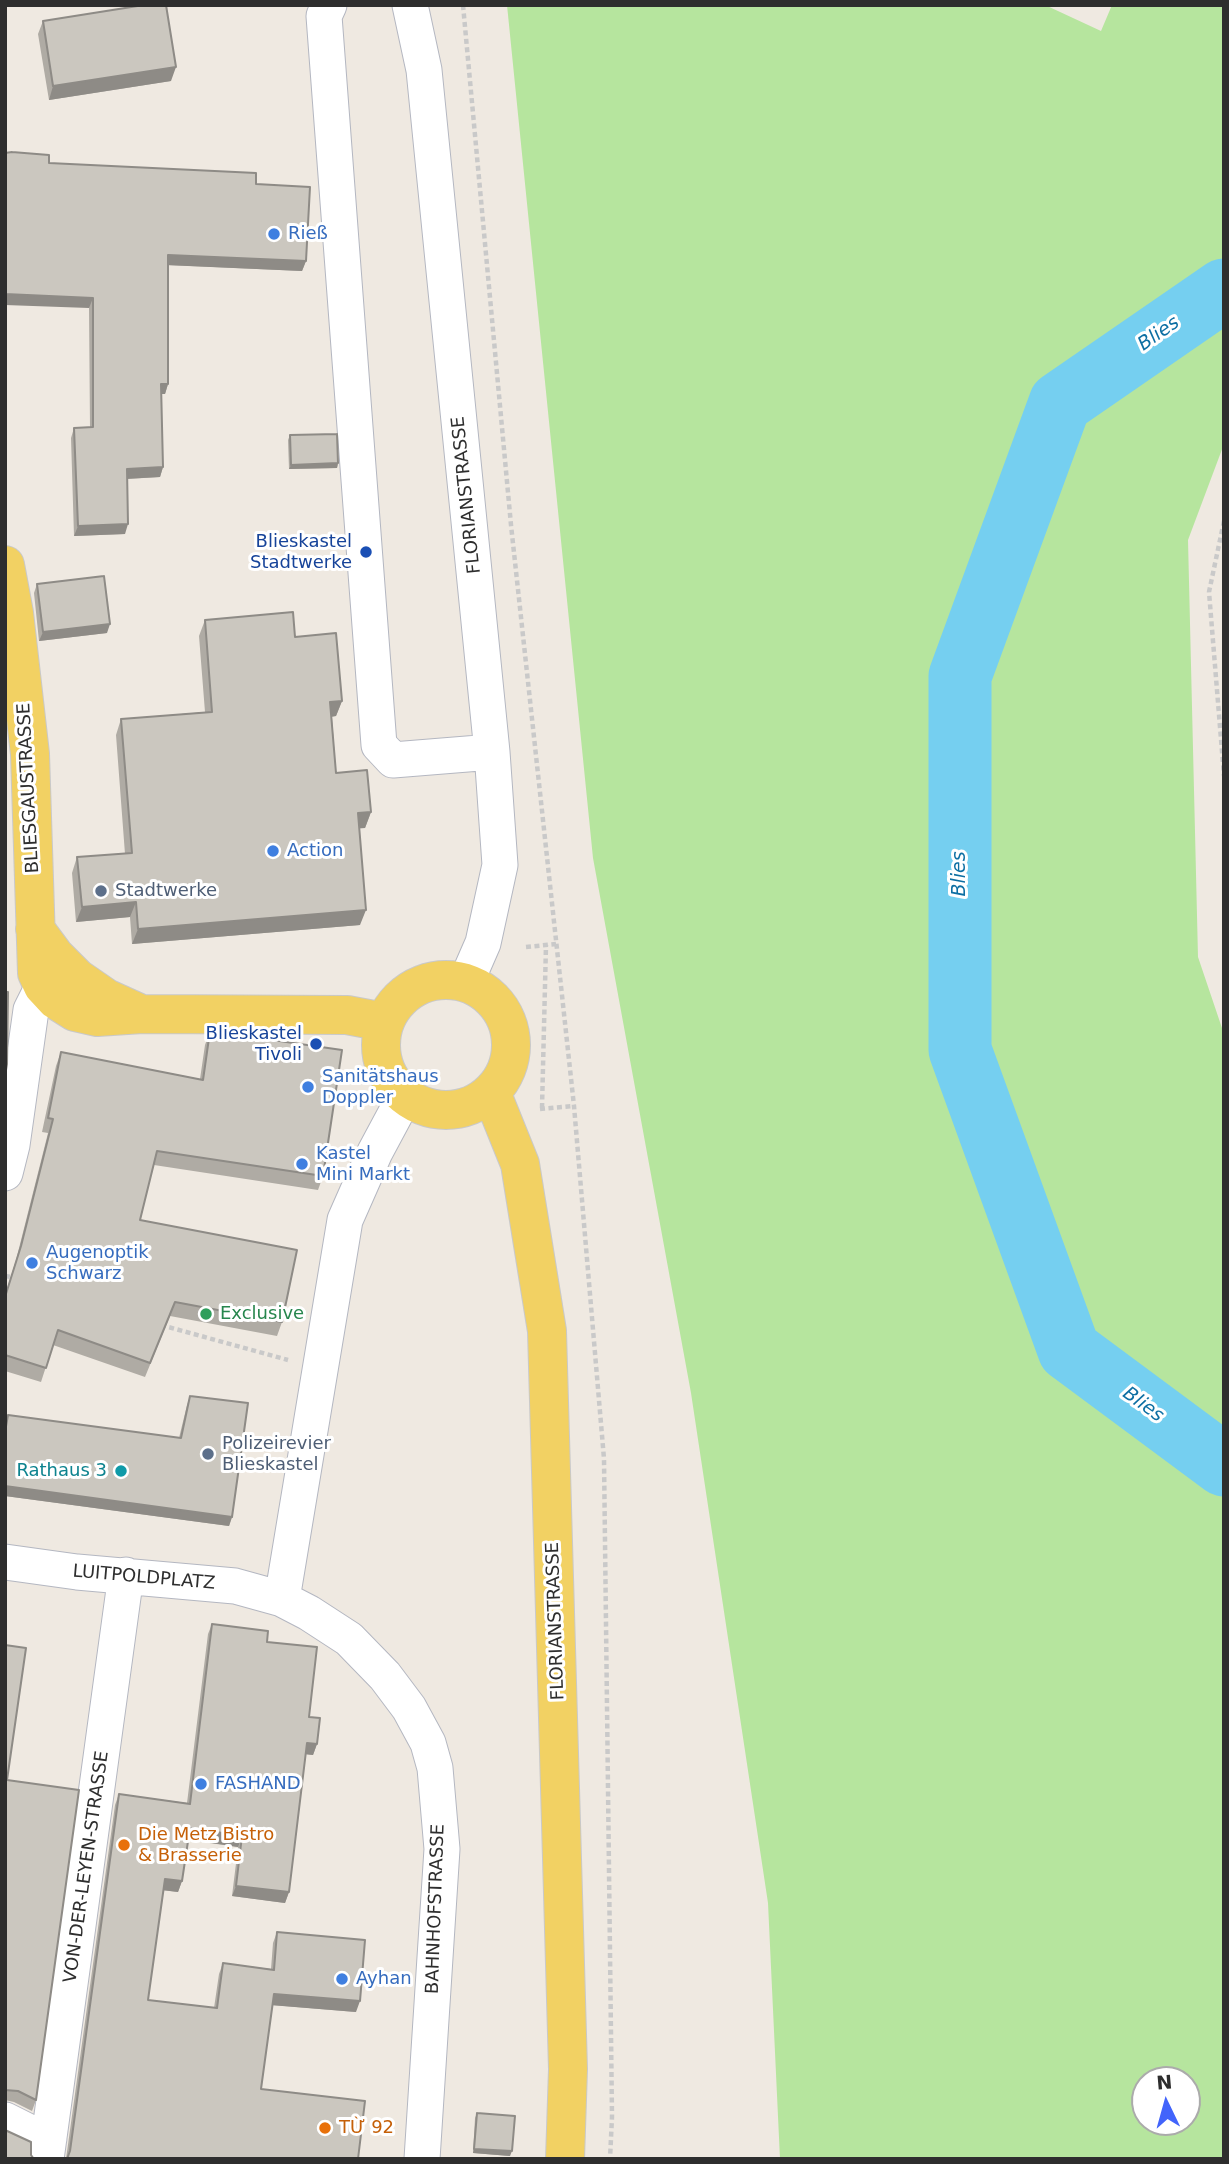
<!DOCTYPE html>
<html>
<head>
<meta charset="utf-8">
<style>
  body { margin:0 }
  #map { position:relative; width:1229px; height:2164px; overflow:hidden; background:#efe9e1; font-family:"DejaVu Sans",sans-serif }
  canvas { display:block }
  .frame { position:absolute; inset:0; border:7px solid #2e2e2e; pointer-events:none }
  .north { position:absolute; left:1131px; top:2066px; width:70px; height:70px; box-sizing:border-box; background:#fff; border:2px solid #ababab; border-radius:50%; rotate:355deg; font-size:19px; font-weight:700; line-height:28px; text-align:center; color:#2e2e2e }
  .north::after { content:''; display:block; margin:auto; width:24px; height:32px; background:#4264fb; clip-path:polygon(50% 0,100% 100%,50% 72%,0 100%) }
</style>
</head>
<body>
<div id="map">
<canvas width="1229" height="2164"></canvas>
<div class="frame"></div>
<div class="north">N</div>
</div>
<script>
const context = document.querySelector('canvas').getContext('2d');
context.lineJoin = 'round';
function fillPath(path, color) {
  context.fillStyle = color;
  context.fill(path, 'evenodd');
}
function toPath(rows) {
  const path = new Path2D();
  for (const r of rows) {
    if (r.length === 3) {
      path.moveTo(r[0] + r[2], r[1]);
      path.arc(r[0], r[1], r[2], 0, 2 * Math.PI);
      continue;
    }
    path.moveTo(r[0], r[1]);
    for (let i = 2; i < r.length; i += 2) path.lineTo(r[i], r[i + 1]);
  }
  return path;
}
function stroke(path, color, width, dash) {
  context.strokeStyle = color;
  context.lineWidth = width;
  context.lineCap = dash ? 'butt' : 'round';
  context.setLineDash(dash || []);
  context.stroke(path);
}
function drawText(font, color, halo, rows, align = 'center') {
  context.font = font + ' "DejaVu Sans",sans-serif';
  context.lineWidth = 6;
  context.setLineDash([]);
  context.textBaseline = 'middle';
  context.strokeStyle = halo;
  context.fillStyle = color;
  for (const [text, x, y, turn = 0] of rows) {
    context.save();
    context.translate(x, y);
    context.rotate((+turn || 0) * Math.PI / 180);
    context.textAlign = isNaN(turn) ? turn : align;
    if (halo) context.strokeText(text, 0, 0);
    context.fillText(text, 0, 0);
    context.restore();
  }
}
const green = toPath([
  [507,5,1045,5,1101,31,1112,5,1224,5,1224,444,1188,540,1198,957,1224,1034,1224,2159,780,2159,768,1903,691,1393,593,858],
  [1145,2080,1187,2080,1187,2122,1145,2122]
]);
const river = toPath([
  [1224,290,1060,403,960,676,960,1050,1069,1350,1224,1465]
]);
const path = toPath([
  [463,5,511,525,574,1106,604,1459,612,2117,610,2159],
  [1224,521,1209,592,1224,776],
  [526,947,556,944],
  [542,1108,546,945],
  [540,1109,574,1106],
  [5,1276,11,1277],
  [161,1325,288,1360]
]);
const minor = toPath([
  [329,5,324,16,379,745,393,760,492,752],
  [410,5,424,70,492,752,500,865,483,943,466,982],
  [5,1173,12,1145,31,1010,43,986],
  [5,1562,77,1572,235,1586,282,1599,309,1613,349,1639,385,1676,409,1708,428,1743,435,1768,442,1849,422,2159],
  [282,1599,345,1220,375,1152,405,1096],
  [5,2120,29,2132,49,2138],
  [46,2159,126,1575]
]);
const major = toPath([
  [5,565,14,613,30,754,37,973,43,986,56,1000,75,1012,97,1017,142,1014,347,1015,384,1022],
  [35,929,55,956,77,978,106,998,137,1012],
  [446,1045,65],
  [491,1092,520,1164,547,1331,568,2069,565,2159]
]);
const wall = toPath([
  [43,21,171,81,49,100,38,34],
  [49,163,256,184,306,261,302,271,168,265,168,384,165,394,161,394,163,467,160,477,127,479,125,534,74,536,71,438,74,428,90,428,89,308],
  [290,435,338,463,337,468,289,469,288,440],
  [37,584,107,633,39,641,34,593],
  [205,620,295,637,342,701,336,716,332,717,336,773,371,812,365,828,359,828,360,925,132,944,130,917,76,922,72,873,77,857,125,854,116,735,121,719,205,712,199,636],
  [210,1031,323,1176,318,1190,154,1165,140,1220,282,1322,277,1336,170,1316,145,1377,53,1345,41,1382,5,1371,5,1295,16,1260,48,1133,42,1132,56,1066,61,1052,200,1079,205,1045],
  [190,1396,232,1517,229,1526,5,1496,5,1421,8,1415,179,1438,187,1405],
  [212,1624,267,1642,309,1717,317,1744,313,1755,306,1754,289,1892,285,1903,232,1896,238,1847,188,1840,182,1881,178,1892,163,1890,148,2000,214,2008,219,1974,223,1963,271,1969,273,1943,277,1932,356,2012,272,2005,261,2089,66,2159,115,1805,119,1794,187,1803,208,1634],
  [5,1645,7,1780,36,2100,32,2111,14,2102,5,2100],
  [477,2113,510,2156,473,2153,475,2118]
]);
const shadedWall = toPath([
  [176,67,171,81,49,100,53,86],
  [168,255,306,261,302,271,165,265],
  [5,294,93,298,89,308,5,305],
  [161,384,168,384,165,394,157,394],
  [338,463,337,468,289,469,291,465],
  [163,467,160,477,124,479,127,469],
  [128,524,125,534,74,536,78,526],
  [110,624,107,633,39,641,43,632],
  [342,701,336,716,325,717,330,702],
  [371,812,365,828,352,829,358,813],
  [136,902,130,917,76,922,82,907],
  [366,910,360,925,132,944,138,929],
  [5,1486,232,1517,229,1526,5,1496],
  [307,1743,317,1744,313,1755,303,1754],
  [190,1828,242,1836,238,1847,186,1839],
  [165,1879,182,1881,178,1892,161,1890],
  [236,1886,289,1892,285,1903,232,1896],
  [274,1994,360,2001,356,2012,270,2005],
  [474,2149,512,2151,510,2156,473,2153]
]);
const building = toPath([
  [144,5,166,5,176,67,53,86,43,21,144,5],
  [12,152,49,155,49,163,256,173,256,184,310,187,306,261,168,255,168,384,161,384,163,467,127,469,128,524,78,526,74,428,93,427,93,298,5,294,5,153,12,152],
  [337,434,338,463,291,465,290,435,337,434],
  [104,576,110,624,43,632,37,584,104,576],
  [293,612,295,637,336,633,342,701,330,702,336,773,367,770,371,812,358,813,366,910,138,929,136,902,82,907,77,857,132,853,121,719,212,712,205,620,293,612],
  [5,992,8,992,7,1064,5,1076,5,992],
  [210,1031,342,1050,323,1176,157,1151,140,1220,297,1250,282,1322,175,1302,150,1363,58,1330,46,1368,5,1355,5,1297,21,1246,53,1119,48,1118,61,1052,203,1080,210,1031],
  [190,1396,248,1403,232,1517,5,1486,5,1432,8,1415,181,1438,190,1396],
  [212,1624,268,1631,267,1642,317,1647,309,1717,320,1718,317,1744,307,1743,289,1892,236,1886,242,1836,190,1828,182,1881,165,1879,148,2000,217,2008,223,1963,274,1970,277,1932,365,1940,360,2001,274,1994,261,2089,365,2101,358,2159,67,2159,70,2151,119,1794,190,1804,212,1624],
  [5,1645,26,1648,7,1780,79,1790,36,2100,18,2091,5,2090,5,1645],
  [477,2113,515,2116,512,2151,474,2149,477,2113],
  [5,2130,31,2142,31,2155,34,2159,5,2159,5,2130]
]);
const markers = [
  [274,234,7,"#3f7fe0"],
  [366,552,7,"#1a4fb4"],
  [273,851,7,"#3f7fe0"],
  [101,891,7,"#5c6f8a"],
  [316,1044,7,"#1a4fb4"],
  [308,1087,7,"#3f7fe0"],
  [302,1164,7,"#3f7fe0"],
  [32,1263,7,"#3f7fe0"],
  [206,1314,7,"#2e9e5b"],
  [208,1454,7,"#5c6f8a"],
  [121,1471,7,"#0f9aa8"],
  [201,1784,7,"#3f7fe0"],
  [124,1845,7,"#e8710a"],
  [342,1979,7,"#3f7fe0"],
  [325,2128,7,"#e8710a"]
];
const shopNames = [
  ["Rieß",288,234],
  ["Action",287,851],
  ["Sanitätshaus",322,1077],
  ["Doppler",322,1098],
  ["Kastel",316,1154],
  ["Mini Markt",316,1175],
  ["Augenoptik",46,1253],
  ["Schwarz",46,1274],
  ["FASHAND",215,1784],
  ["Ayhan",356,1979]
];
const streetNames = [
  ["FLORIANSTRASSE",467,495,-96],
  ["BLIESGAUSTRASSE",29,788,-93],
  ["LUITPOLDPLATZ",144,1578,5],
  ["FLORIANSTRASSE",556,1621,-92],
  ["VON-DER-LEYEN-STRASSE",87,1867,-82],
  ["BAHNHOFSTRASSE",436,1909,-88]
];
const transitNames = [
  ["Blieskastel",352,542],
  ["Stadtwerke",352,563],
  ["Blieskastel",302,1034],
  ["Tivoli",302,1055]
];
const serviceNames = [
  ["Stadtwerke",115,891],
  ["Polizeirevier",222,1444],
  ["Blieskastel",222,1465]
];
const leisureNames = [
  ["Exclusive",220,1314]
];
const cultureNames = [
  ["Rathaus 3",107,1471]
];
const foodNames = [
  ["Die Metz Bistro",138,1835],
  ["& Brasserie",138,1856],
  ["TỪ 92",339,2128]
];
const waterNames = [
  ["Blies",1159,334,-35],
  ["Blies",960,874,-90],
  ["Blies",1143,1405,36]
];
fillPath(green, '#b6e59e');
stroke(river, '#75cff0', 63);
stroke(minor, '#b4b7c1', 37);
stroke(major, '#c9c9c9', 40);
stroke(path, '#c9c9c9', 4.5, [5, 3.5]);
stroke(minor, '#fff', 35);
stroke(major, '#f2d163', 38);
fillPath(wall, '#afaba4');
fillPath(shadedWall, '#8e8b86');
fillPath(building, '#cbc7bf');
stroke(building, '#8e8b86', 2);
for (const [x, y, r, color] of markers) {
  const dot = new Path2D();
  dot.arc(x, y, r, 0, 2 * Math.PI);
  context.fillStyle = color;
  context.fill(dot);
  stroke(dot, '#fff', 2.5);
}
drawText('18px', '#366cbe', '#fff', shopNames, 'left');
drawText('18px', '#2e2e2e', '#fff', streetNames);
drawText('18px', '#164399', '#fff', transitNames, 'right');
drawText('18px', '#4e5e75', '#fff', serviceNames, 'left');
drawText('18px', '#27864d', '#fff', leisureNames, 'left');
drawText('18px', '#0d838f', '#fff', cultureNames, 'right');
drawText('18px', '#c56008', '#fff', foodNames, 'left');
drawText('italic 19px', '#0d6fa3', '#fff', waterNames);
</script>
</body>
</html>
